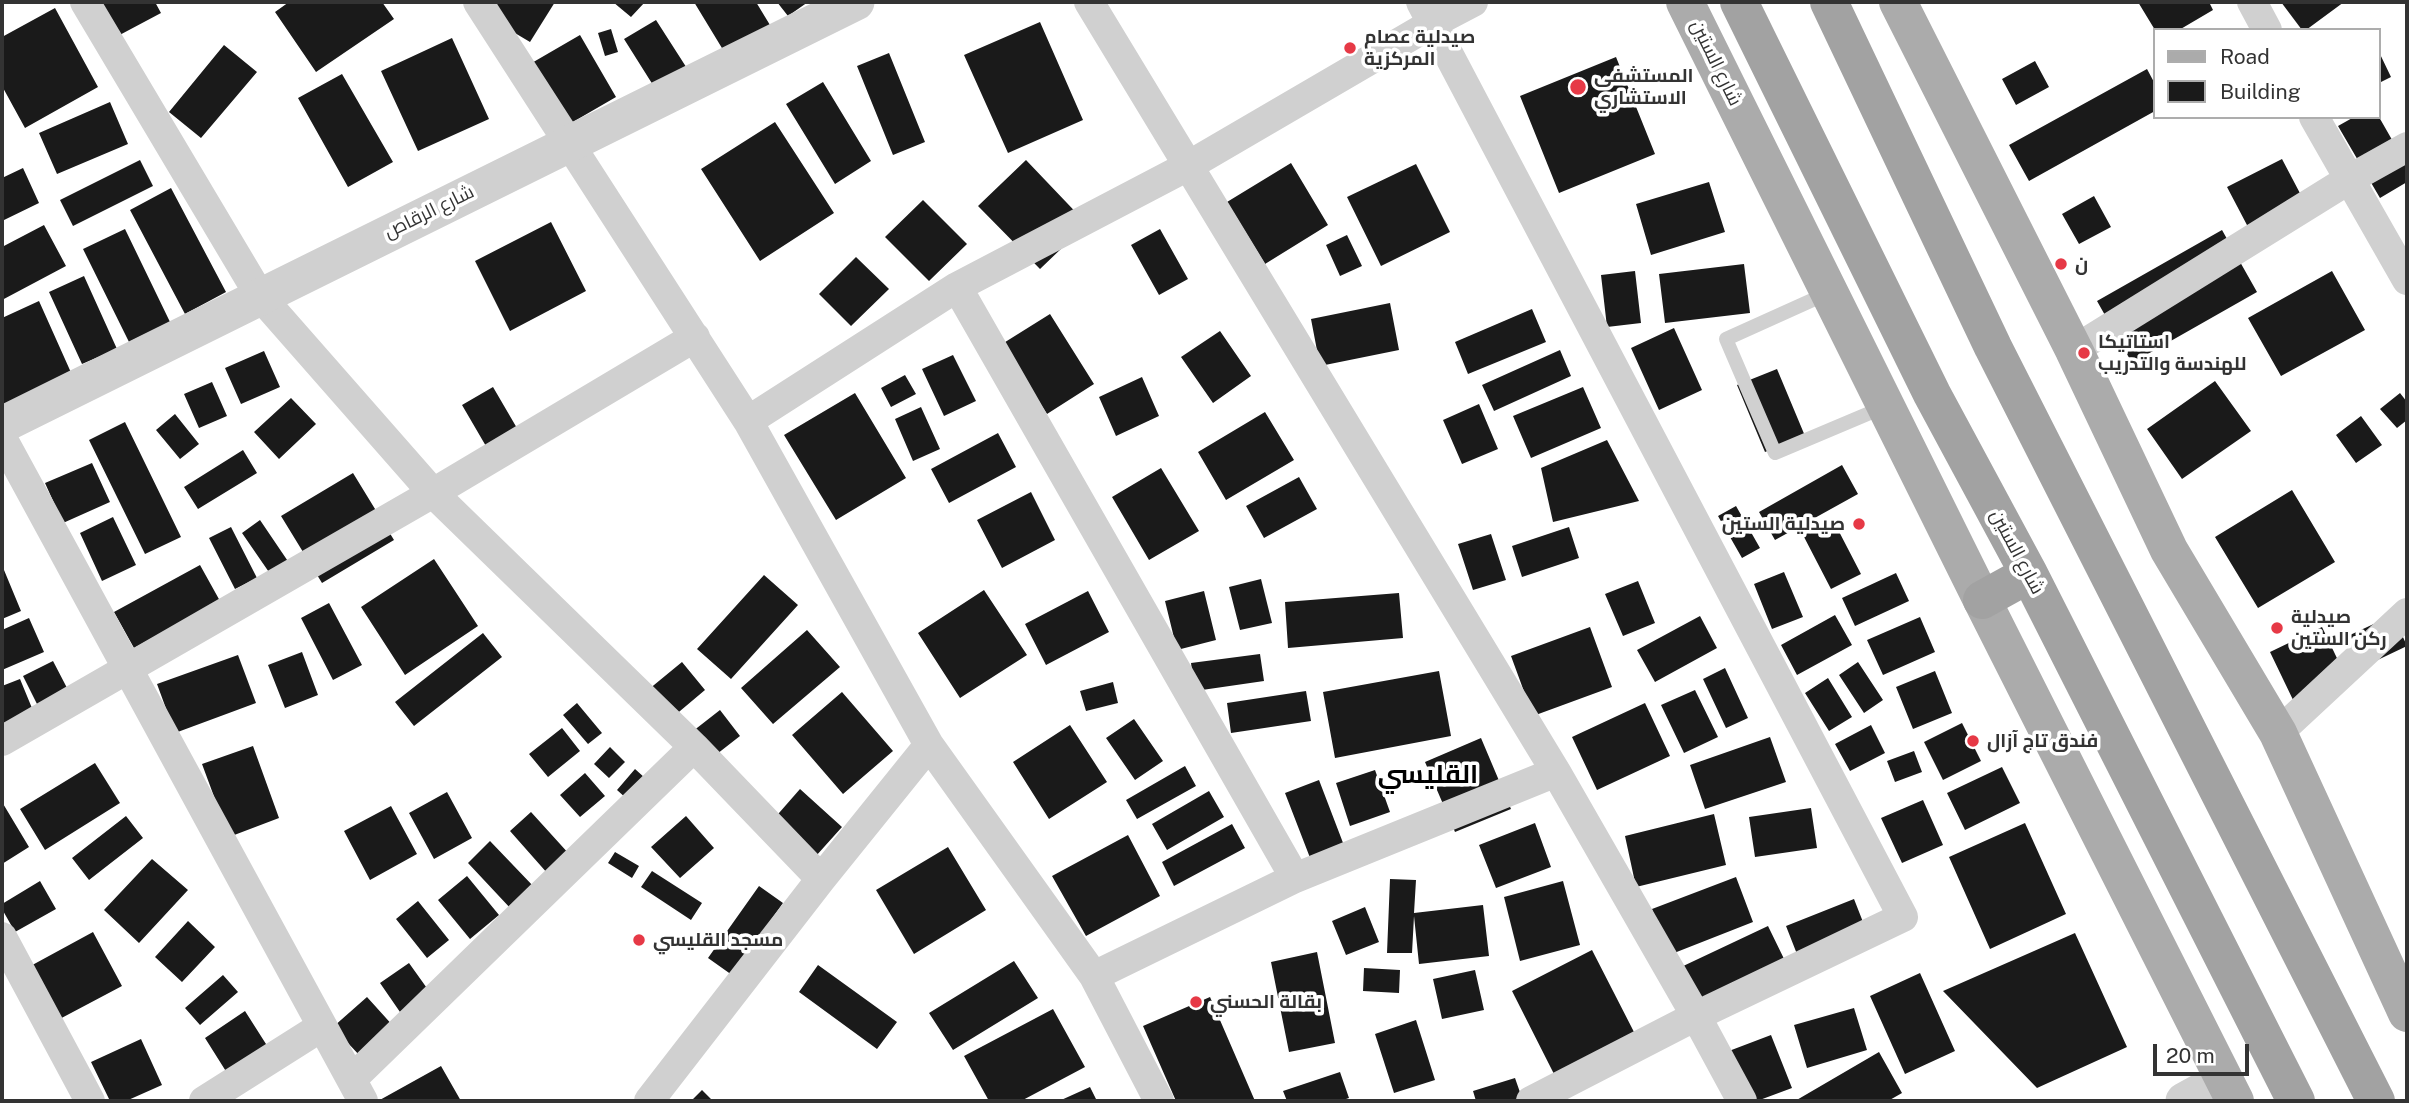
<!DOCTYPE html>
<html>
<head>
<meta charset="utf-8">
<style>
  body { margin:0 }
  #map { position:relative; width:2409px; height:1103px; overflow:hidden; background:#fff; font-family:"Public Sans",sans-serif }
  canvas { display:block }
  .frame { position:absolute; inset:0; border:4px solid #333; pointer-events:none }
  .legend { position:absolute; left:2153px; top:28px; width:228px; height:91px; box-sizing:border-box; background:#fff; border:2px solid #adadad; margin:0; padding:9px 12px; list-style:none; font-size:21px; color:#333 }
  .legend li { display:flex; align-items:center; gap:14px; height:35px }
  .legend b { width:35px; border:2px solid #adadad }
  .scale { position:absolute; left:2153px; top:1044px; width:96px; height:32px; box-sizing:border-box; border:4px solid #333; border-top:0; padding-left:9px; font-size:21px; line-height:24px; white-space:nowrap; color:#333; -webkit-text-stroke:5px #fff; paint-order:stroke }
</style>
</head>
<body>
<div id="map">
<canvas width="2409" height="1103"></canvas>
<div class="frame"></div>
<ul class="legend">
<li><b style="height:9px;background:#ababab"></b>Road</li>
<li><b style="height:19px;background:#1a1a1a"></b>Building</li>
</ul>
<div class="scale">20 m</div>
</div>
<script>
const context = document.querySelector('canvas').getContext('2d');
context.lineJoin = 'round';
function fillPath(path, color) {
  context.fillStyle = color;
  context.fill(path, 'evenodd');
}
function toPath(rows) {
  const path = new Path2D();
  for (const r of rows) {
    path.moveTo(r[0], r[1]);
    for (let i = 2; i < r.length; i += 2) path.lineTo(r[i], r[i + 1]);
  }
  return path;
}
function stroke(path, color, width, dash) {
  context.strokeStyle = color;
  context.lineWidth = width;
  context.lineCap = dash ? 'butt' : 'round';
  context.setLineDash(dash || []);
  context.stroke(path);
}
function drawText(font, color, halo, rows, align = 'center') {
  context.font = font + ' "Public Sans",Cairo,sans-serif';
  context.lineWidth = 7;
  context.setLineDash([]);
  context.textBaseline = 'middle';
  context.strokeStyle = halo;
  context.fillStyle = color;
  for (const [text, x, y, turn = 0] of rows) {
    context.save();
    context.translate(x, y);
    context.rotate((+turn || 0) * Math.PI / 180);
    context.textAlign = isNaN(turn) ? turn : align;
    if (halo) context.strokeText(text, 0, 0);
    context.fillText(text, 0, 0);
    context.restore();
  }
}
const building = toPath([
  [95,2,155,2,161,13,114,38],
  [289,2,382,2,394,19,316,72,275,12],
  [497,2,555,2,530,42,488,17],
  [613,2,645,2,631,17],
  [694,2,756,2,773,30,728,58],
  [777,2,808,2,788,16],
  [2138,2,2209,2,2213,10,2179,30,2155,30],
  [2281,2,2344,2,2306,30,2302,30],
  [55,8,98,87,25,128,2,86,2,37],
  [656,20,690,73,658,93,624,39],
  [1040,22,1083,120,1008,153,964,55],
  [611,29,618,52,605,56,598,33],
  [580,35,616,97,566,126,530,64],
  [452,38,489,119,418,151,381,71],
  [224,45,257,72,201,138,169,112],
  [2379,52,2391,77,2379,83],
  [889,53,925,142,893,155,857,66],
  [1616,57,1655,154,1559,193,1520,96],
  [2035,61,2049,87,2016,105,2002,79],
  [2147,69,2155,84,2155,111,2029,181,2009,145],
  [342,74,393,162,348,187,298,98],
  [823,82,871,161,835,184,786,104],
  [110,102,128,144,57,174,39,133],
  [2354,117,2379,117,2407,166,2407,182,2380,198,2338,126],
  [775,122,834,213,760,261,701,169],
  [2282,159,2313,218,2258,246,2227,187],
  [140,160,153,186,73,226,60,200],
  [1026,160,1087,224,1040,269,978,206],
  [1291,163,1328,225,1265,264,1227,202],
  [1416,164,1450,232,1381,266,1347,197],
  [23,168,39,203,2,221,2,178],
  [1709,182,1725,232,1651,255,1636,204],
  [171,188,226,292,185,314,130,210],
  [2094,196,2111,227,2079,244,2062,214],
  [923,200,967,244,929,281,885,237],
  [551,222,586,291,510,331,475,261],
  [44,225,66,266,2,300,2,247],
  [125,229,170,322,129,342,83,249],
  [1160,229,1188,279,1159,295,1131,245],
  [2222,230,2257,292,2132,363,2097,301],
  [1347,235,1362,266,1340,276,1326,245],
  [856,257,889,289,851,326,819,294],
  [1744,264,1750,313,1665,323,1659,274],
  [1635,271,1641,323,1607,327,1601,275],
  [2332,271,2365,330,2281,376,2248,318],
  [84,276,117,349,82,364,49,292],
  [39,301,73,377,2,410,2,318],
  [1390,303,1399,350,1320,366,1311,319],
  [1532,309,1546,342,1468,374,1455,342],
  [1050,314,1094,384,1047,414,1002,344],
  [1674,328,1702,390,1659,410,1631,348],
  [1220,331,1251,376,1213,403,1181,357],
  [1560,350,1571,376,1494,411,1482,385],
  [264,351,280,387,241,404,225,368],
  [953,355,976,401,944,416,922,369],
  [1777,369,1805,436,1765,452,1737,385],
  [905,375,916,394,891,407,881,388],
  [1142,377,1159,416,1116,436,1099,397],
  [2215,381,2251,431,2182,479,2147,429],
  [212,382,227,416,199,428,184,394],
  [493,387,528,447,497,465,462,405],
  [1583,387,1601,428,1531,458,1513,416],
  [855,393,906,478,836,520,784,435],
  [2400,393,2407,402,2407,420,2397,428,2380,409],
  [291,398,316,424,279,459,254,432],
  [1479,404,1498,449,1462,464,1443,420],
  [921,407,940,449,913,461,895,419],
  [1265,412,1294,460,1226,500,1198,452],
  [175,414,199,444,180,459,156,430],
  [2361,416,2382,445,2356,463,2336,435],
  [125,422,181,537,145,554,89,440],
  [998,433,1016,467,949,503,931,469],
  [1607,440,1639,501,1553,522,1541,468],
  [243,450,257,473,198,509,184,487],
  [92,463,110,502,63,523,45,483],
  [1842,465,1858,494,1775,540,1759,512],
  [1161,468,1199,531,1149,560,1112,497],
  [353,473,394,540,322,583,281,516],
  [1299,477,1317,509,1264,538,1246,506],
  [2292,490,2335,562,2258,608,2215,537],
  [1031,492,1055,540,1002,568,977,520],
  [1736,506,1760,548,1742,558,1718,516],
  [113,517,136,565,102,581,80,533],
  [260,520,302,582,284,594,242,533],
  [1833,520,1861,574,1831,589,1803,535],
  [231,527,257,578,235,589,209,538],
  [1569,527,1579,558,1522,577,1512,546],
  [1491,534,1506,580,1473,590,1458,544],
  [434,559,478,626,405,675,361,607],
  [200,565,220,601,134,648,114,612],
  [4,570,21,611,2,619,2,571],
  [1784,572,1803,617,1772,629,1754,584],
  [1896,573,1909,601,1855,626,1842,598],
  [764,575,798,605,731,679,697,649],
  [1261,579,1272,623,1240,630,1229,587],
  [1638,581,1655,623,1623,636,1605,594],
  [984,590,1027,655,960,698,918,633],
  [1088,591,1109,632,1046,665,1025,624],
  [1204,591,1216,640,1177,650,1165,601],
  [1399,593,1403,638,1288,648,1285,602],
  [329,603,362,665,333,680,301,618],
  [1835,615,1852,645,1797,675,1781,645],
  [2393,615,2407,646,2365,666,2350,635],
  [1700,616,1717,648,1655,682,1637,650],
  [1920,617,1935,652,1883,675,1867,640],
  [29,618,44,652,2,670,2,630],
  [1590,627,1612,687,1533,716,1511,656],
  [2322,627,2347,679,2295,704,2270,652],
  [807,630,840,667,773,724,741,688],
  [483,633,502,657,414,726,395,702],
  [302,652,318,695,285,708,268,665],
  [1260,654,1264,681,1195,691,1191,663],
  [238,655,256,703,175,733,157,684],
  [53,661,79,711,48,726,23,676],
  [682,662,705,690,661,727,637,699],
  [1858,662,1883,700,1864,713,1839,675],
  [1725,668,1748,718,1726,728,1703,679],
  [1439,671,1451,736,1335,758,1323,692],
  [1935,671,1952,713,1913,729,1896,687],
  [1828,678,1852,717,1829,731,1805,693],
  [20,679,41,730,2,747,2,686],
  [1113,682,1118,703,1086,711,1080,691],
  [1695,690,1718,737,1684,753,1661,705],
  [1306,691,1311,721,1231,733,1227,703],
  [842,692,893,751,843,794,792,735],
  [577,703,602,733,588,744,563,715],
  [1645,703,1670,756,1597,790,1572,737],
  [720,710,740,736,699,768,679,742],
  [1134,719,1163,761,1135,780,1106,738],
  [1962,723,1981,761,1943,780,1924,742],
  [1070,725,1107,782,1049,819,1013,762],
  [1871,725,1885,753,1850,771,1835,744],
  [562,728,580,751,548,777,529,754],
  [1770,737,1786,782,1705,809,1690,765],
  [1481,738,1511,809,1455,832,1425,762],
  [253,746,279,818,229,837,202,764],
  [610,747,625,762,609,778,594,764],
  [1914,751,1922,772,1895,782,1887,761],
  [95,763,120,803,45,850,20,809],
  [1185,766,1196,786,1137,819,1126,800],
  [2002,767,2020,803,1965,830,1947,793],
  [635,769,655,787,637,808,617,790],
  [1375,770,1390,812,1350,826,1336,783],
  [585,773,605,796,580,817,560,795],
  [1319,780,1353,869,1319,881,1285,793],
  [800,789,842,827,807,866,765,829],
  [1209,791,1224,817,1167,850,1152,824],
  [447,792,472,838,434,859,409,813],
  [1923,800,1943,845,1902,863,1881,818],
  [2,802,29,847,2,864],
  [391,806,417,854,370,880,344,831],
  [1811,808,1817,848,1755,857,1749,817],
  [531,812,570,855,548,874,510,831],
  [1714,814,1726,865,1636,887,1625,836],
  [126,816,143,838,89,880,72,858],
  [686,816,714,848,680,878,651,847],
  [1535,823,1551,867,1496,888,1479,845],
  [2025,823,2066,914,1990,949,1949,857],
  [1232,824,1245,848,1174,886,1162,862],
  [1128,835,1160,896,1086,936,1052,876],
  [490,841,535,888,512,910,468,863],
  [948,847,986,910,914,954,876,890],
  [615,852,639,866,632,878,608,863],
  [152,859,188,890,139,943,104,910],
  [652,871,702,903,691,920,641,887],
  [467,876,499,915,470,939,438,900],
  [1736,877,1753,922,1669,955,1652,909],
  [1390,879,1416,880,1414,913,1483,905,1489,956,1419,964,1414,916,1412,953,1387,953],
  [40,881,56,909,15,932,2,909,2,904],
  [1563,881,1580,945,1520,961,1504,897],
  [759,886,783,903,732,975,708,958],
  [1854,899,1872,945,1804,972,1786,926],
  [418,901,449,940,427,958,396,919],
  [1365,907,1379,942,1346,955,1332,921],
  [188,921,215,947,182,982,155,957],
  [1768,926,1788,967,1699,1009,1679,968],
  [93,932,122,986,54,1022,25,969],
  [2075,933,2127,1047,2037,1088,1943,991],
  [1592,950,1634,1032,1554,1074,1512,991],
  [1317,952,1335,1043,1289,1052,1271,962],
  [1014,961,1038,998,953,1050,929,1013],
  [409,963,429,991,400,1012,380,983],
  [818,965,897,1022,877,1049,799,992],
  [1364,968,1400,970,1399,993,1363,991],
  [1475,970,1484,1010,1442,1019,1433,979],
  [1920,973,1955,1051,1905,1074,1870,996],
  [223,975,238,992,200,1025,185,1008],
  [367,997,395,1028,361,1057,333,1027],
  [1210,997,1255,1101,1176,1101,1143,1026],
  [1854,1008,1867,1050,1807,1068,1794,1025],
  [1053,1009,1085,1067,1021,1101,989,1101,964,1056],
  [245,1011,280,1066,239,1092,205,1038],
  [1416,1020,1435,1080,1394,1093,1375,1034],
  [1771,1035,1792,1088,1757,1101,1739,1101,1721,1054],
  [141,1039,162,1085,126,1101,110,1101,91,1062],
  [1879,1052,1902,1093,1888,1101,1795,1101],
  [441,1066,461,1101,378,1101],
  [1340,1072,1349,1098,1340,1101,1287,1101,1283,1091],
  [1515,1078,1523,1101,1476,1101,1473,1091],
  [1090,1087,1097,1101,1059,1101],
  [702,1090,713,1101,691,1101]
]);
const service = toPath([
  [1828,293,1726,339,1775,453,1884,407]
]);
const minor = toPath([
  [85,2,260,296,433,493,694,747,821,879],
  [478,2,748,421,929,745,1094,976,1159,1101],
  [1089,2,1556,772,1696,1016,1742,1101],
  [1421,2,1903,917,1696,1016,1531,1101],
  [2252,2,2267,30],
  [2314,117,2407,280],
  [957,287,1295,878],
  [2074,350,2348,180,2407,147],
  [748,421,957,287,1188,166,1433,23,1473,2],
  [2,438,363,1101],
  [2278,733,2407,613],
  [2,741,433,493,695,337],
  [2,937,90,1101],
  [1094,976,1295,878,1556,772],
  [352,1079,694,747],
  [204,1101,321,1027],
  [649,1101,821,879,929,745]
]);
const tertiary = toPath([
  [2,425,856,2],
  [2184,1101,2224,1079]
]);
const primary = toPath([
  [1685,2,1982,600,2235,1101],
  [1898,2,2074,350,2169,550,2278,733,2407,1013]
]);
const trunk = toPath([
  [1739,2,1932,394,2029,574,2296,1101],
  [1829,2,1993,347,2376,1101],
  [1982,600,2029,574]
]);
const markers = [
  [1350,48,7,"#e63946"],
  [1578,87,9,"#e63946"],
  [2061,264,7,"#e63946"],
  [2084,353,7,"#e63946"],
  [1859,524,7,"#e63946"],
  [2277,628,7,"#e63946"],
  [1973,741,7,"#e63946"],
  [639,940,7,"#e63946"],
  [1196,1002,7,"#e63946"]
];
const poiNames = [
  ["صيدلية عصام",1364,37],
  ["المركزية",1364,59],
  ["المستشفى",1594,76],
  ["الاستشاري",1594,98],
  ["ن",2075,264],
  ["استاتيكا",2098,342],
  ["للهندسة والتدريب",2098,364],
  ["صيدلية الستين",1845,524,"right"],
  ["صيدلية",2291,617],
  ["ركن الستين",2291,639],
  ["فندق تاج آزال",1987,741],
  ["مسجد القليسي",653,940],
  ["بقالة الحسني",1210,1002]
];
const streetNames = [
  ["شارع الستين",1716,63,64],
  ["شارع الرقاص",429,212,-26],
  ["شارع الستين",2017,552,62]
];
const districtNames = [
  ["القليسي",1428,775]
];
fillPath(building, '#1a1a1a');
stroke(service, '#d0d0d0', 14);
stroke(minor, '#d0d0d0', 30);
stroke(tertiary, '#d0d0d0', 37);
stroke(primary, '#ababab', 38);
stroke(trunk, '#a2a2a2', 38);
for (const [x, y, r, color] of markers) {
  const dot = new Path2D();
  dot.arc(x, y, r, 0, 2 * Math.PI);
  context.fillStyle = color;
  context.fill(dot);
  stroke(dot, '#fff', 2.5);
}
drawText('bold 19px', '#333', '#fff', poiNames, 'left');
drawText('19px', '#333', '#fff', streetNames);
drawText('bold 26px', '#000', '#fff', districtNames);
</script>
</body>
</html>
